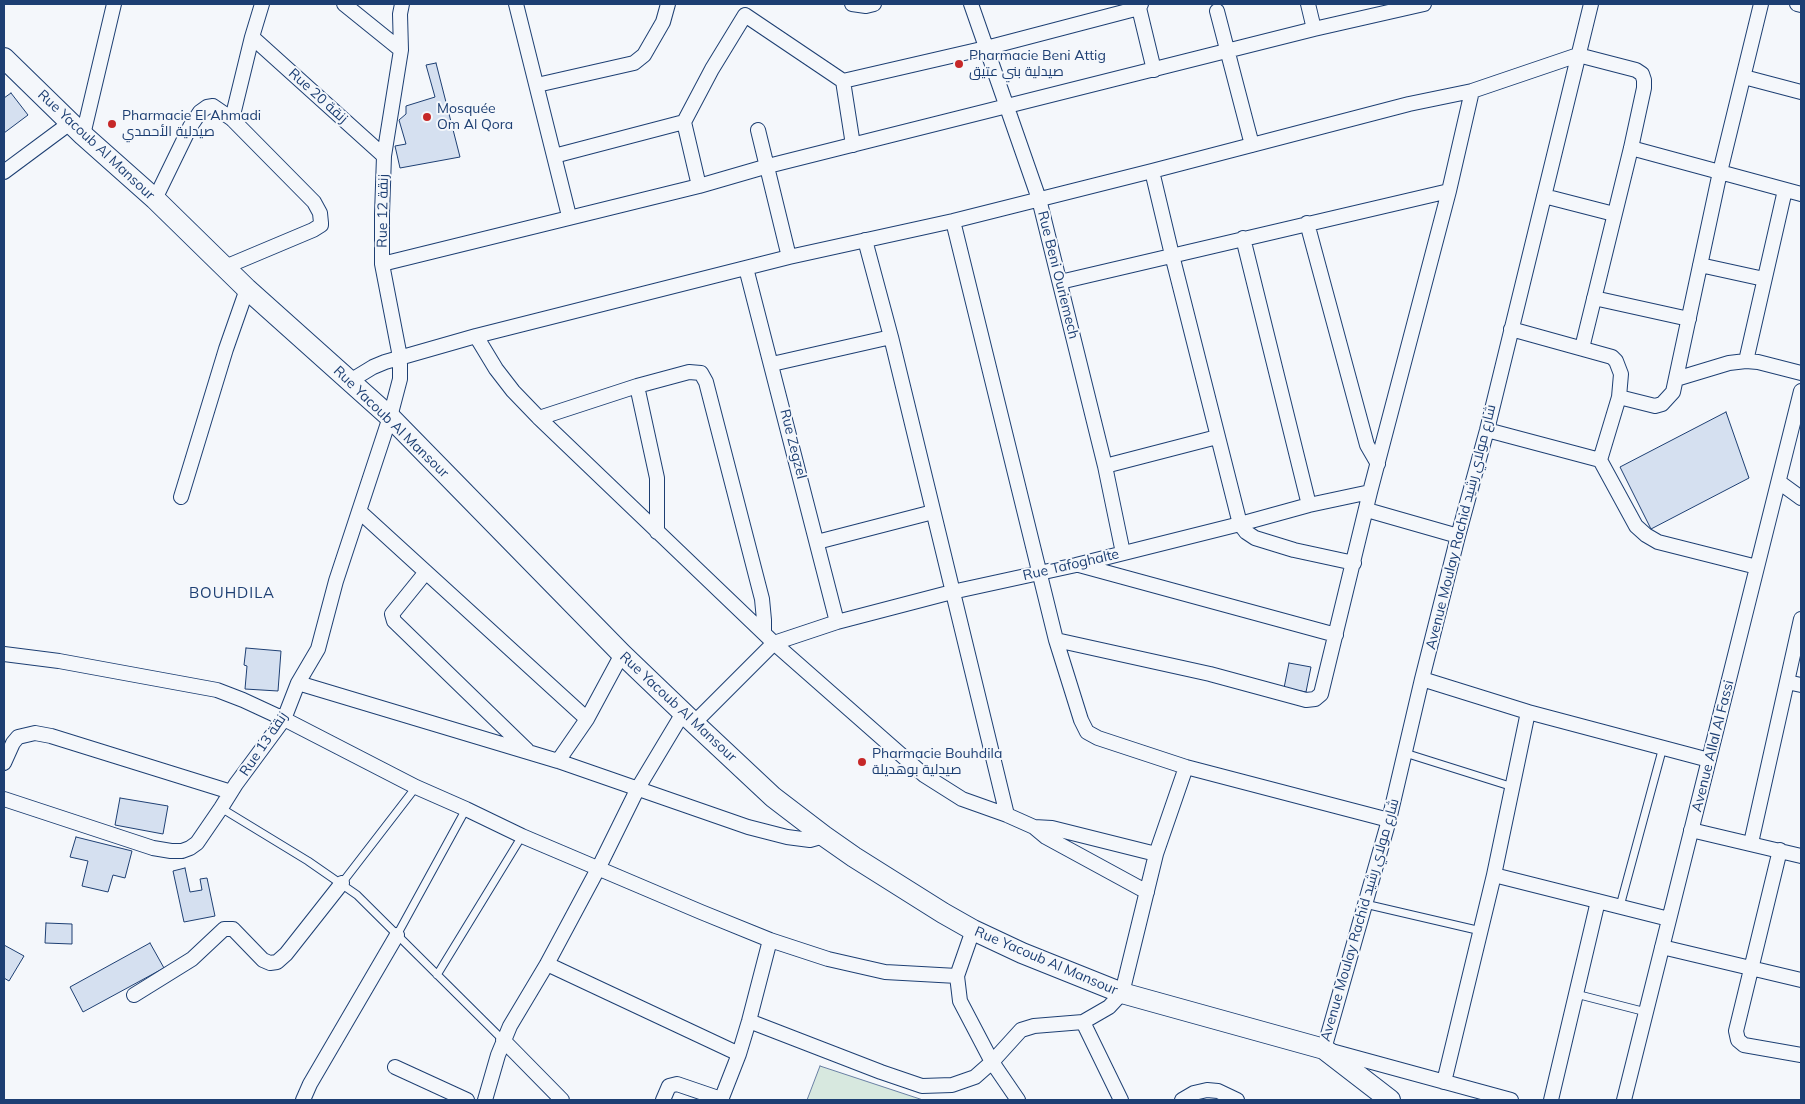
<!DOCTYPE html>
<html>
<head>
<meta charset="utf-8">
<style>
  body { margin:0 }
  #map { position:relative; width:1805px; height:1104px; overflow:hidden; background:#f4f7fb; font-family:Mulish,sans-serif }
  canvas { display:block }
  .frame { position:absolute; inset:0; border:5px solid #1d3f73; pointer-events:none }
</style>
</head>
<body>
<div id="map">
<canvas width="1805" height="1104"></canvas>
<div class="frame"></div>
</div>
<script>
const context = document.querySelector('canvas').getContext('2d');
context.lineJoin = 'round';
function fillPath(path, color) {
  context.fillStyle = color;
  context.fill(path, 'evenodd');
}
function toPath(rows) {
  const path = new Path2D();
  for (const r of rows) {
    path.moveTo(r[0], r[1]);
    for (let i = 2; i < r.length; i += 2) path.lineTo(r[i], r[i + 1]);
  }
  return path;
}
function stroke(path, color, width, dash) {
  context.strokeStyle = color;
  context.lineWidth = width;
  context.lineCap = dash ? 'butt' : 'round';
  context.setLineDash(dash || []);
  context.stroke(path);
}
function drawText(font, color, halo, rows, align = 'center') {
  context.font = font + ' Mulish,Cairo,sans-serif';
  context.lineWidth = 4;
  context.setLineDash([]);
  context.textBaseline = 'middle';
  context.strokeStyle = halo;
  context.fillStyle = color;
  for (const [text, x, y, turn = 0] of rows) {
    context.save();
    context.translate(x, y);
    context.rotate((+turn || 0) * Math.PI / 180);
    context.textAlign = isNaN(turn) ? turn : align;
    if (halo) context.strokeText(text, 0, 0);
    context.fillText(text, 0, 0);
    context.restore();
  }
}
const green = toPath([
  [820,1066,923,1100,807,1100,820,1066]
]);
const building = toPath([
  [436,63,460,157,400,168,395,146,406,144,399,120,406,114,406,106,435,97,426,65,436,63],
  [11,93,28,115,4,133,4,98,11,93],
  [1726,412,1749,478,1651,529,1620,467,1726,412],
  [246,648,281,651,278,691,245,689,247,666,244,665,246,648],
  [1289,663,1311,667,1306,692,1284,688,1289,663],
  [120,798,168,806,163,834,115,825,120,798],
  [76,837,132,851,125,878,113,875,108,892,82,886,88,861,70,857,76,837],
  [185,868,190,892,202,890,200,879,207,878,215,916,184,922,173,871,185,868],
  [46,923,72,924,72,944,45,943,46,923],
  [150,943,164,968,83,1012,70,987,150,943],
  [4,945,24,956,9,981,4,978,4,945]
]);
const lane = toPath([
  [1405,753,1513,787],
  [221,808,308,861,357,895,503,1040],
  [342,883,416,787],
  [1365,904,1481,931],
  [1620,906,1663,747],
  [397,935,466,809],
  [437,975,522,836],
  [1576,994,1646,1012]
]);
const street = toPath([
  [344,4,401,50],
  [516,4,569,216],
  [852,4,866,6,874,4],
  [971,4,1039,199,1105,466,1123,553],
  [1141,4,1139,8,1154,70],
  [1308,4,1314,29],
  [1797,4,1801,5],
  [1217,11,1252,145],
  [252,37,384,156],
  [1744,77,1801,92],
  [843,81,986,48,1139,8],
  [537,85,634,63,644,55,663,22,668,4],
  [232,119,252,37,262,4],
  [758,130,789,257],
  [83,135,114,4],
  [1631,148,1801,194],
  [554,156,684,122],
  [1152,171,1172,255,1240,524,1246,532,1255,538,1294,550,1354,563],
  [4,172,70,123],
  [699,186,684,122,712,69,745,15,843,81,853,145],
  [1544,196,1614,214],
  [155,199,190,127,200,112,207,107,213,106,232,119,314,202,320,213,321,223,321,225,313,230,225,267],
  [953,221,1056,640,1081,720,1087,732,1098,738,1186,767,1389,820],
  [1307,223,1367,445,1378,464],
  [1243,238,1309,505],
  [865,240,891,337,1007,815],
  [382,264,699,186,768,166,1314,29,1424,4],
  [1700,265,1764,279],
  [746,268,837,622],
  [1060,282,1449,191],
  [1594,298,1689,319],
  [1511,329,1612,357,1616,361,1621,374,1619,397],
  [476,336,496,369,513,391,539,418,774,643,924,775,962,799,1007,815,1034,827,1046,837,1147,892],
  [1746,361,1785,190],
  [772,364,891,337],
  [1676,379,1729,363,1746,361,1758,362,1801,373],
  [350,381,373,367,385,362,476,336,789,257,953,221,1152,171,1409,104,1472,91,1578,55,1636,70,1642,74,1644,80,1644,88,1631,148,1582,348],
  [637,386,657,478,657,532],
  [539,418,637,386,689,372,701,373,706,382,762,599,764,620,764,633],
  [1487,430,1600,460],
  [1105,466,1217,437],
  [1779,482,1801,498],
  [181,497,226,349,247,289],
  [1367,510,1458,536],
  [359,511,587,719],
  [817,542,933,512],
  [1079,565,1336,635],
  [1757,567,1658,542,1646,535,1636,526,1600,460,1619,397,1655,406,1662,404,1673,392,1720,172,1761,4],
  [426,572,392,614,394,621,527,750],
  [1056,640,1210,674,1306,700,1315,699,1321,694,1370,492,1449,191,1472,91],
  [4,654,59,661,217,690,243,700,284,719,416,787,466,809,522,836,701,912,770,940,828,959,885,972,957,976],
  [1422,679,1528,712,1494,875,1669,919],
  [1787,682,1801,685],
  [298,683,558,761,748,827,787,837,810,840,824,836],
  [1528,712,1709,760],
  [694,723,774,643,837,622,952,592,1076,565,1240,524,1309,505,1370,492],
  [558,761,587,719,622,654],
  [4,763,13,743,18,737,35,733,51,736,231,792],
  [4,799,153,848,171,851,182,851,190,848,197,843,221,808,236,784,284,719,298,683,318,649,336,581,390,417,400,379,400,357,382,264,382,214,384,156,401,50,400,14,402,4],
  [1034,827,1052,828,1156,854],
  [1691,830,1801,856],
  [1751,843,1801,619],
  [1780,850,1736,1031,1738,1040,1744,1045,1801,1055],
  [973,930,957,976,960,1001,992,1062,1018,1100],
  [1662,947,1801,980],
  [547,964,739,1054],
  [134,995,192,959,224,929,233,929,263,960,270,963,277,962,286,954,342,883],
  [749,1021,881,1072,922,1086,952,1085,975,1077,992,1062,1021,1030,1034,1026,1083,1022,1109,1007,1122,993,1156,854,1186,767],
  [1083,1022,1121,1100],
  [503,1040,562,1100],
  [395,1067,467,1100],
  [1444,1082,1494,875],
  [303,1100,310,1084,397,935],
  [485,1100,498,1055,510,1026,547,964,599,867,638,788,683,713],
  [663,1100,669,1086,677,1084,721,1099],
  [721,1100,739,1054,749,1021,770,940],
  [1182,1100,1194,1093,1207,1090,1218,1091,1237,1100],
  [1511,1100,1324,1049,1389,820,1422,679,1458,536,1487,430,1591,4],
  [1551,1100,1598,901],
  [1624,1100,1801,391]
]);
const secondary = toPath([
  [4,58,83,135,155,199,247,289,390,417,622,654,694,723,773,797,824,836,854,857,943,913,973,930,1022,953,1122,993,1324,1049,1390,1100]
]);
const markers = [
  [959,64,5,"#c62828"],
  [427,117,5,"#c62828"],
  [112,124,5,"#c62828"],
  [862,762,5,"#c62828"]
];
const poiNames = [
  ["Pharmacie Beni Attig",969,56],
  ["صيدلية بني عتيق",969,72],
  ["Mosquée",437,109],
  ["Om Al Qora",437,125],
  ["Pharmacie El Ahmadi",122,116],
  ["صيدلية الأحمدي",122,132],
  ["Pharmacie Bouhdila",872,754],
  ["صيدلية بوهديلة",872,770]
];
const streetNames = [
  ["Rue 20 زنقة",318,96,42],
  ["Rue Yacoub Al Mansour",96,145,43],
  ["Rue 12 زنقة",383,211,-89],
  ["Rue Beni Ouriemech",1058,275,76],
  ["Rue Yacoub Al Mansour",391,422,44],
  ["Rue Zegzel",793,444,76],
  ["Avenue Moulay Rachid شارع مولاي رشيد",1461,527,-76],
  ["Rue Tafoghalte",1071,565,-13],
  ["Rue Yacoub Al Mansour",678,707,43],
  ["Rue 13 زنقة",264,744,-56],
  ["Avenue Allal Al Fassi",1713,746,-76],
  ["Avenue Moulay Rachid شارع مولاي رشيد",1360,920,-74],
  ["Rue Yacoub Al Mansour",1046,961,23]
];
const neighbourhoodNames = [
  ["BOUHDILA",232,593]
];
fillPath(green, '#d7e8df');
stroke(green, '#687fa3', 1);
fillPath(building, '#d5e0f0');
stroke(building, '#1d3f73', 1);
stroke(lane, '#1d3f73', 9);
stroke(street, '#1d3f73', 16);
stroke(secondary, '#1d3f73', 22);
stroke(lane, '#f4f7fb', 7);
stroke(street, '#f4f7fb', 14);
stroke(secondary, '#f4f7fb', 20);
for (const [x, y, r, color] of markers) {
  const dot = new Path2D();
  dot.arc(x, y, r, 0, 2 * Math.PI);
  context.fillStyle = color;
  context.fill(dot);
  stroke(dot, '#f4f7fb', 2);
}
drawText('14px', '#1d3f73', '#f4f7fb', poiNames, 'left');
drawText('14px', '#1d3f73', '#f4f7fb', streetNames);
context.letterSpacing = '1px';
drawText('15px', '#1d3f73', '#f4f7fb', neighbourhoodNames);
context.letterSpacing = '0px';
</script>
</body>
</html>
